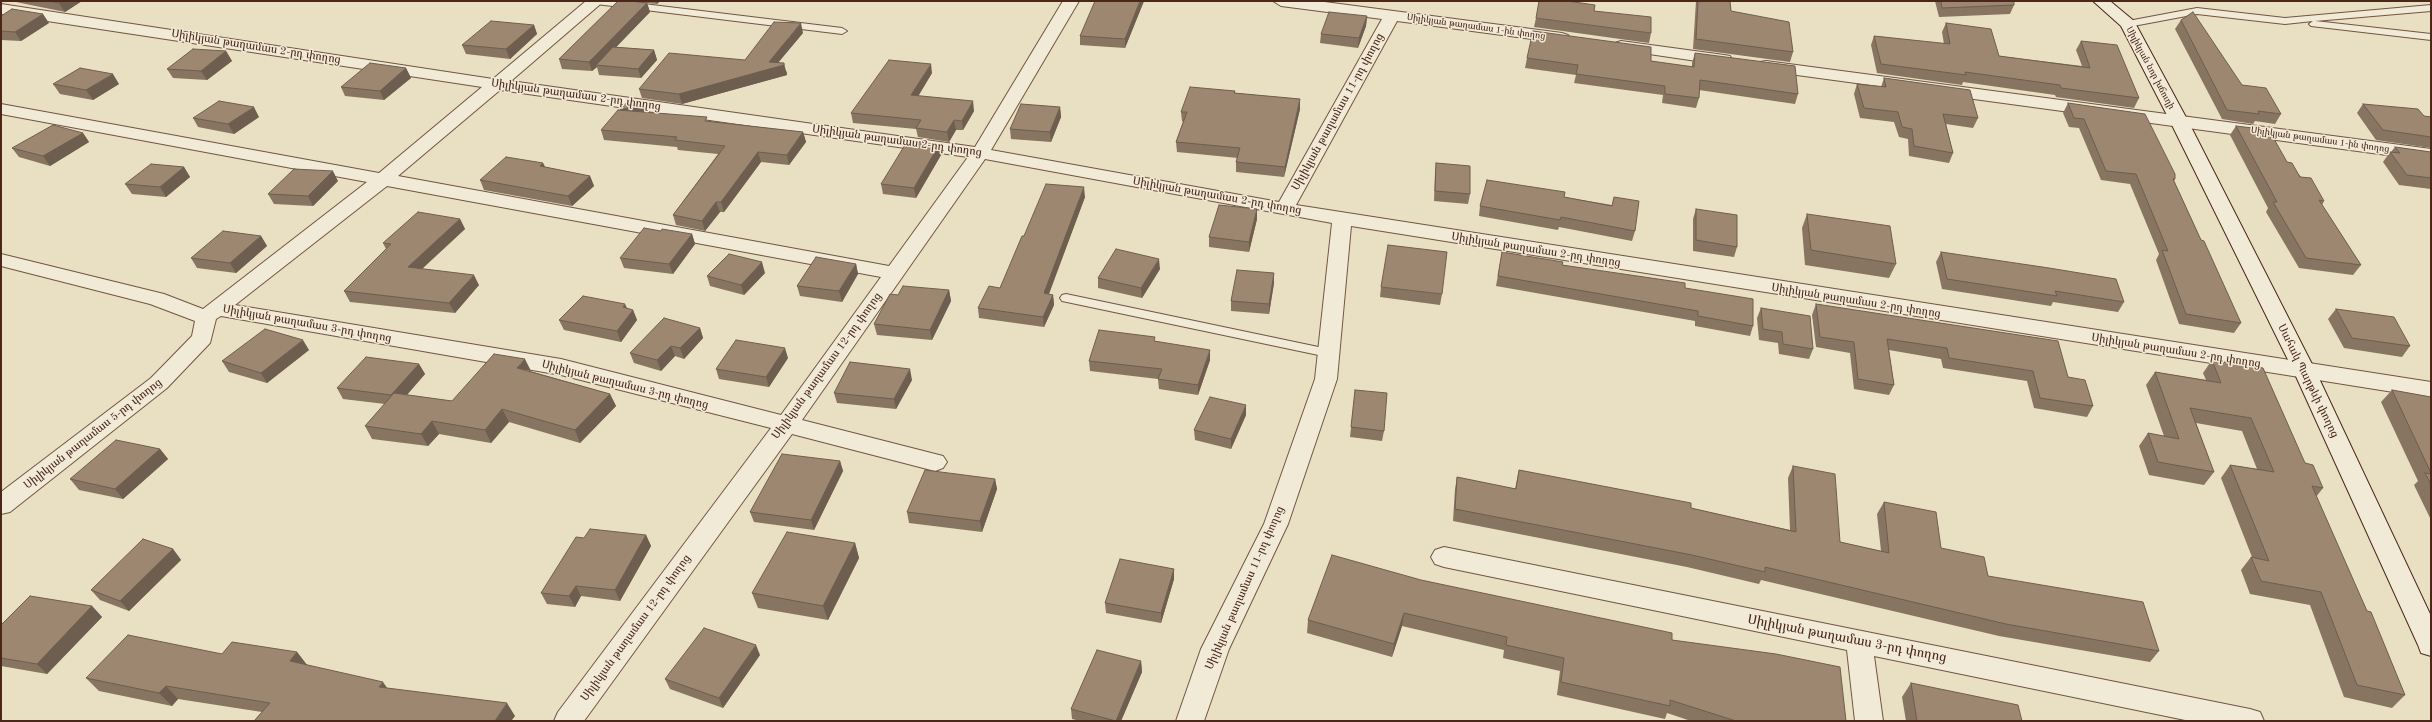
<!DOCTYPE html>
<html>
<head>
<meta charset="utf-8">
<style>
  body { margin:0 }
  #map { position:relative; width:2432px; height:722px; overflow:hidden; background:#e9dfc2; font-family:"Old Standard TT",serif }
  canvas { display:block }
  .frame { position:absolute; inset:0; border:2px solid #4b2719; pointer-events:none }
</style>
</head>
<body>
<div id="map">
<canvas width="2432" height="722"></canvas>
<div class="frame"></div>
</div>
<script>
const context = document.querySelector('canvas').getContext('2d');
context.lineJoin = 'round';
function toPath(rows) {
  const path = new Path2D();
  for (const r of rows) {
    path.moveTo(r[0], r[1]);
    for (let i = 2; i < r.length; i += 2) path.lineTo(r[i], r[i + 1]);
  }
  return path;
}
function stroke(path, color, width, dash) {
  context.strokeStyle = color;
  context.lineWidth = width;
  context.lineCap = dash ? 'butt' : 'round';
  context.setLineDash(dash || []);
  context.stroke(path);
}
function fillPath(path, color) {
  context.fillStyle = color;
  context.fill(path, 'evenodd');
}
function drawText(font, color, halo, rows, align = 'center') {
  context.font = font + ' "Old Standard TT","Noto Serif Armenian",serif';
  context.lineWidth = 3;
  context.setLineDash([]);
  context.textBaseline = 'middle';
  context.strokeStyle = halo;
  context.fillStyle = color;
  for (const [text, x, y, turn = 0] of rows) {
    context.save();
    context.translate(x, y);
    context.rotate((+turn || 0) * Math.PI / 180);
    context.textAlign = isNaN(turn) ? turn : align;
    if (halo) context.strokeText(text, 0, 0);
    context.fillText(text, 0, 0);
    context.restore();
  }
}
const lane = toPath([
  [591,1,619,1,842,28,847,31,842,34,596,4,591,1],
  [2431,5,2431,11,2315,21,2431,34,2431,40,2311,26,2309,24,2313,21,2285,24,2197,14,2128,27,2123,24,2128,21,2197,8,2285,18,2431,5],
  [1066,294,1328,349,1334,353,1328,357,1062,301,1060,298,1062,295,1066,294]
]);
const street = toPath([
  [586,1,604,1,511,81,975,147,1063,1,1079,1,991,150,1279,202,1382,19,1281,6,1273,1,1317,1,1562,33,1568,35,1570,38,1568,41,1562,43,1397,21,1296,205,2431,382,2431,398,1351,226,1337,379,1288,524,1229,649,1204,721,1176,721,1201,649,1264,524,1315,379,1332,223,985,159,802,420,943,456,947,462,943,468,935,471,792,434,584,721,554,721,558,712,771,428,561,375,221,316,216,319,210,343,167,388,10,512,1,514,1,492,151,378,192,336,195,321,150,304,1,266,1,254,164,294,203,309,367,182,1,114,1,104,379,173,482,87,1,14,1,4,493,79,586,1],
  [500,90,968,157,889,266,398,176,500,90],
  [387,186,881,277,781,415,561,359,235,305,387,186],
  [1621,41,1724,55,1730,56,1732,60,1730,64,1724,65,1615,49,1613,46,1615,43,1621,41],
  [1766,61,2431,149,2431,161,1760,70,1758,66,1760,62,1766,61],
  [1444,547,2250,709,2260,712,2264,721,2190,721,1874,656,1883,721,1855,721,1847,650,1444,567,1435,564,1431,557,1435,550,1444,547]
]);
const secondary = toPath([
  [2093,1,2110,1,2134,21,2188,121,2316,372,2431,616,2431,656,2421,653,2418,645,2294,372,2170,121,2121,26,2093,1]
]);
const wall = toPath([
  [15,1,82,1,65,12,16,2],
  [618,1,660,1,657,4,647,3,650,12,616,47,654,50,657,60,641,78,599,75,597,67,592,71,562,69,559,59],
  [1144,1,1125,48,1080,45,1080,36],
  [1696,1,1730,1,1731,11,1793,52,1790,62,1693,49],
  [1935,1,2014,1,2014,5,2010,14,1939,17],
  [1,16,49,23,21,41,1,40],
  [1367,16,1366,26,1358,48,1320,43,1321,34],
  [1536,18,1651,33,1649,43,1534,27],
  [2181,20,2242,85,2281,114,2275,124,2255,121,2253,124,2222,119,2175,29],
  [1946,23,1999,56,2082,66,2076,50,2081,41,2139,98,2134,108,2056,97,2055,95,1963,82,1962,85,1877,73,1871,45,1874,36,1944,44,1942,32],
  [534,25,537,34,510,59,466,54,462,45],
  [803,33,778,62,787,72,787,75,682,104,642,98,639,89,745,60],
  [226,51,232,61,207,80,173,78,167,69],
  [1695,53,1798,94,1795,104,1699,90,1699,98,1696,108,1662,103,1663,95,1574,83,1576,75,1525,68,1527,58,1651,61,1692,67,1692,63],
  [406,68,411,78,384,100,345,96,341,87],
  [932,73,918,96,974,111,963,130,956,130,949,142,918,137,916,129,853,123,851,113],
  [1884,78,1978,118,1973,128,1946,124,1953,153,1949,163,1909,156,1908,139,1899,137,1894,122,1860,118,1854,94,1857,84,1881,87],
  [53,84,119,84,93,100,60,94],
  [1235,91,1235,93,1300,99,1300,109,1284,177,1236,172,1236,162,1238,158,1177,152,1176,142,1183,122,1182,121,1181,112],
  [646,103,649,113,708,121,803,132,806,142,789,165,761,162,724,212,720,212,705,231,676,225,673,215,718,154,678,150,677,147,604,140,601,130,620,110],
  [2068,103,2175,179,2174,181,2201,240,2241,323,2234,333,2179,324,2156,260,2159,254,2130,184,2101,180,2079,128,2069,127,2063,113],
  [2363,104,2424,116,2431,117,2431,148,2376,140,2357,113],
  [1060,107,1061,117,1051,142,1011,139,1010,129],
  [259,117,234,134,198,127,193,118],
  [2236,126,2287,162,2324,201,2322,205,2361,265,2353,275,2299,268,2266,212,2268,208,2230,135],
  [83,133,89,142,50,166,19,157,12,148],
  [939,145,941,155,916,198,883,194,881,184],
  [2395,147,2431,152,2431,189,2399,185,2383,162,2390,152,2391,152],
  [543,163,545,167,590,176,594,186,572,206,484,190,480,180],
  [1436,163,1470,194,1468,204,1434,201,1435,173],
  [184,167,190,177,166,197,132,194,125,184],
  [338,181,313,206,274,204,268,194],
  [1085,197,1049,294,1053,295,1054,305,1044,327,979,318,978,308,1000,288,1024,236],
  [1564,197,1612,205,1614,197,1635,231,1632,241,1559,227,1558,230,1479,216,1480,206],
  [1257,209,1257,219,1249,252,1209,247,1209,237],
  [1696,209,1737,247,1734,257,1693,251,1693,219],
  [1807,214,1896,264,1889,278,1805,265,1802,228],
  [460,219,465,229,422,269,479,285,455,313,350,302,344,291,386,249,383,243],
  [692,234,695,244,673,274,624,268,620,258],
  [261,236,267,246,236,273,197,268,191,258],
  [1502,252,1562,265,1685,288,1753,326,1750,336,1695,326,1695,321,1496,286],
  [1941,252,2124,302,2118,312,2053,302,2051,306,1942,289,1936,262],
  [856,264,858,274,842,302,800,296,797,286],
  [1160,269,1142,298,1098,288,1098,278],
  [765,273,744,295,710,286,707,276],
  [1274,283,1269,314,1231,311,1231,301],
  [1381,287,1442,294,1440,305,1380,297],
  [949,290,951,301,932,340,877,335,874,324,898,295],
  [1816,304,2068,377,2093,406,2087,417,2034,408,2027,381,1943,368,1941,359,1889,350,1894,385,1889,395,1854,389,1850,353,1816,347,1812,315],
  [1761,308,1813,349,1809,359,1779,354,1778,343,1759,340,1757,318],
  [627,309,633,310,637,320,621,342,564,330,559,320],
  [2336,309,2410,346,2402,357,2344,348,2328,319],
  [700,328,703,338,684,359,675,356,661,371,634,363,630,353],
  [1155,341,1210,360,1198,395,1159,389,1158,379,1090,371,1089,361],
  [309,350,267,383,229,372,222,361],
  [788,358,769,387,719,379,716,369],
  [2212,360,2305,463,2323,488,2316,497,2367,611,2405,695,2392,708,2344,697,2310,605,2250,594,2241,570,2251,557,2252,557,2221,478,2230,465,2257,469,2242,431,2196,423,2214,472,2204,485,2149,475,2139,446,2148,433,2164,436,2146,385,2155,372,2206,380,2203,373],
  [419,364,425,374,407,395,452,401,530,371,610,394,616,406,580,443,509,422,491,443,439,434,428,446,372,439,365,426,385,404,343,399,337,388],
  [912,380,896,409,837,403,834,393],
  [1355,390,1384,431,1382,441,1350,437],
  [2392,390,2431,397,2431,520,2414,485,2418,481,2381,402],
  [1246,415,1231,449,1195,440,1194,430],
  [160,449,168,459,123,499,79,490,70,479],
  [840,461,843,471,814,530,754,522,750,512],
  [1793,466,1840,542,1881,551,1877,514,1884,502,1941,548,1988,576,2159,651,2150,662,1999,636,1761,580,1759,584,1687,567,1453,521,1455,489,1457,477,1515,489,1519,470,1790,530,1788,478],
  [995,479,997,489,982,532,909,523,907,512],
  [646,535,651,546,620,601,581,596,575,607,547,604,541,593,584,538],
  [855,543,859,558,828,620,758,608,752,593],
  [173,549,181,560,129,611,100,600,91,590],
  [1174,569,1174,579,1161,623,1106,613,1105,603],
  [1421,580,1672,640,1846,721,1691,721,1667,713,1665,719,1557,695,1560,671,1503,658,1504,650,1402,626,1392,657,1307,633,1308,620],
  [92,606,102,617,47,674,1,666,1,625],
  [297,652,307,665,387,688,515,716,511,721,254,721,262,712,178,699,172,706,99,691,86,678,222,654],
  [760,655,723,708,670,689,665,679],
  [1141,661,1142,672,1121,721,1080,721,1072,719,1071,709],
  [1911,683,2022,721,1906,721,1902,697]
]);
const shadedWall = toPath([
  [62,1,82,1,65,12,59,3],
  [656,1,660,1,657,4],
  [1140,1,1144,1,1125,48,1125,39],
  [647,3,650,12,598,66,596,65,597,67,592,71,589,62],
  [43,14,49,23,21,41,15,32],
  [1367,16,1366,26,1358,48,1359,38],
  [801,23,803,33,773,69,784,63,787,75,682,104,679,94,769,62],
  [534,25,537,34,510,59,506,49],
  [654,50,657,60,641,78,638,69],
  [226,51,232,61,207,80,201,71],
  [931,64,932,73,913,105,911,95],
  [406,68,411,78,384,100,380,91],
  [113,74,119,84,93,100,86,90],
  [1300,99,1300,109,1284,177,1285,167],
  [973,101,974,111,963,130,962,121],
  [646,103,649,113,620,110],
  [254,107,259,117,234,134,228,124],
  [1060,107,1061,117,1051,142,1050,132],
  [954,120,956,130,949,142,947,132],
  [803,132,806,142,789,165,787,155],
  [83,133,89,142,50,166,43,156],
  [939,145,941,155,916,198,914,188],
  [758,152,761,162,724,212,721,202],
  [543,163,548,173,540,166],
  [184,167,190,177,166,197,160,187],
  [333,171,338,181,313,206,308,196],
  [590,176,594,186,572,206,568,196],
  [1084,187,1085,197,1045,304,1044,293],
  [716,202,720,212,705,231,702,221],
  [1257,209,1257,219,1249,252,1249,242],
  [460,219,465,229,413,277,408,267],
  [692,234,695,244,673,274,669,264],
  [261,236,267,246,236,273,230,263],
  [1159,259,1160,269,1142,298,1141,288],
  [762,262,765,273,744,295,741,285],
  [856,264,858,274,842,302,839,291],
  [1274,273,1274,283,1269,314,1269,304],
  [474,275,479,285,455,313,449,303],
  [949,290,951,301,932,340,930,330],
  [1053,295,1054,305,1044,327,1043,317],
  [625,304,630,314,623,307],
  [633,310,637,320,621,342,617,331],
  [700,328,703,338,684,359,680,348],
  [303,340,309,350,267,383,261,373],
  [671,346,675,356,661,371,657,360],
  [785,348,788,358,769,387,766,377],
  [1210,350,1210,360,1198,395,1198,385],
  [525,359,531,371,517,368],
  [419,364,425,374,397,406,391,395],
  [910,369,912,380,896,409,894,399],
  [610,394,616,406,580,443,575,430],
  [1246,405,1246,415,1231,449,1231,439],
  [502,409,509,422,491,443,485,430],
  [432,421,439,434,428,446,421,434],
  [160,449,168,459,123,499,115,489],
  [840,461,843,471,814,530,811,520],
  [995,479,997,489,982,532,980,521],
  [646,535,651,546,620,601,615,590],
  [855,543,859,558,828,620,823,606],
  [173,549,181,560,129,611,120,601],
  [1174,569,1174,579,1161,623,1161,613],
  [576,586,581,596,575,607,569,596],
  [92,606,102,617,47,674,37,664],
  [1404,613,1402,626,1392,657,1394,644],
  [756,645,760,655,723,708,719,698],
  [297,652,307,665,290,661],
  [1141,661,1142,672,1121,721,1116,721],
  [383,682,392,695,379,687],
  [166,686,178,699,172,706,159,693],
  [507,703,515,716,511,721,495,721]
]);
const building = toPath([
  [49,1,62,1,59,3,49,1],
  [618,1,631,1,647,3,589,62,559,59,618,1],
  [1095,1,1140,1,1125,39,1080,36,1095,1],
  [1539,1,1567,1,1595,5,1594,11,1651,17,1651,33,1536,18,1539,1],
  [1698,1,1730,1,1731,11,1789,22,1793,52,1696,39,1698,1],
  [1941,1,2014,1,2014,5,1942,8,1941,1],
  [12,9,43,14,15,32,1,31,1,16,12,9],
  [1329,12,1367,16,1359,38,1321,34,1329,12],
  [2193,12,2242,85,2266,88,2281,114,2258,111,2259,114,2227,110,2181,20,2193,12],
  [491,21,534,25,506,49,462,45,491,21],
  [774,22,801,23,769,62,784,63,784,65,679,94,639,89,669,53,745,60,774,22],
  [1946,23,1991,29,1999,56,2090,68,2081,41,2117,45,2139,98,2061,88,2060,85,1965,72,1966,75,1881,64,1874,36,1950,44,1946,23],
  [1533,31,1651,47,1651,61,1694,67,1695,53,1795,66,1798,94,1700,80,1699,98,1665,94,1665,86,1576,74,1578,65,1527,58,1533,31],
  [613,47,654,50,638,69,596,65,613,47],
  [193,49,226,51,201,71,167,69,193,49],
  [889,60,931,64,911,95,973,101,962,121,954,120,947,132,916,128,921,120,851,113,889,60],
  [370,63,406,68,380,91,341,87,370,63],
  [80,68,113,74,86,90,53,84,80,68],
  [1884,78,1970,90,1978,118,1943,114,1953,153,1914,146,1912,129,1902,127,1898,112,1864,108,1857,84,1886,87,1884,78],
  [1190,87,1235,91,1234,93,1300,99,1285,167,1236,162,1240,148,1176,142,1187,112,1181,112,1190,87],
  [219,101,254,107,228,124,193,118,219,101],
  [628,101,646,103,620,110,628,101],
  [2068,103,2145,114,2175,174,2175,179,2173,179,2201,240,2204,241,2241,323,2186,314,2162,250,2168,251,2136,174,2106,171,2084,119,2074,118,2068,103],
  [1021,104,1060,107,1050,132,1010,129,1021,104],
  [2363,104,2418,109,2424,116,2431,117,2431,137,2383,130,2363,104],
  [618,110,707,117,705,121,803,132,787,155,758,152,721,202,716,202,702,221,673,215,725,146,675,140,677,137,601,130,618,110],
  [53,125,83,133,43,156,12,148,53,125],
  [2236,126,2269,130,2287,162,2292,163,2300,177,2311,178,2324,201,2319,200,2361,265,2306,258,2273,202,2277,202,2236,126],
  [908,140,939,145,914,188,881,184,908,140],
  [2395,147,2431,152,2431,178,2407,175,2390,152,2400,153,2395,147],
  [506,157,543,163,540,166,590,176,568,196,480,180,506,157],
  [1436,163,1470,166,1470,194,1435,191,1436,163],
  [151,164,184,167,160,187,125,184,151,164],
  [294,169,333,171,308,196,268,194,294,169],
  [1487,180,1565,192,1564,197,1612,206,1614,197,1639,201,1635,231,1561,217,1560,220,1480,206,1487,180],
  [1046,184,1084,187,1044,293,1053,295,1043,317,978,308,989,286,1000,288,1022,236,1024,236,1046,184],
  [1219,205,1257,209,1249,242,1209,237,1219,205],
  [1696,209,1737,215,1737,247,1696,240,1696,209],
  [418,212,460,219,408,267,474,275,449,303,344,291,391,244,383,243,418,212],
  [1807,214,1890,226,1896,264,1811,250,1807,214],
  [644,228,661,231,662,229,692,234,669,264,620,258,644,228],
  [223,231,261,236,230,263,191,258,223,231],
  [1388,245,1447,252,1442,294,1381,287,1388,245],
  [1116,249,1159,259,1141,288,1098,278,1116,249],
  [1502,252,1563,262,1562,265,1685,283,1685,288,1753,299,1753,326,1698,316,1698,311,1498,276,1502,252],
  [1941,252,2049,268,2116,279,2124,302,2055,291,2057,296,1947,279,1941,252],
  [729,254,762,262,741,285,707,276,729,254],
  [816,257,856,264,839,291,797,286,816,257],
  [1237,270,1274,273,1269,304,1231,301,1237,270],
  [903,286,949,290,930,330,874,324,890,294,898,295,903,286],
  [583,296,625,304,623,307,633,310,617,331,559,320,583,296],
  [1816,304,2058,341,2068,377,2085,380,2093,406,2040,398,2033,371,1949,358,1947,348,1887,339,1894,385,1858,379,1854,342,1820,337,1816,304],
  [1761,308,1810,316,1813,349,1783,344,1782,332,1763,329,1761,308],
  [2336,309,2394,317,2410,346,2352,338,2336,309],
  [664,318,700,328,680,348,671,346,657,360,630,353,664,318],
  [265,329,303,340,261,373,222,361,265,329],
  [1099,330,1155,337,1154,341,1210,350,1198,385,1158,379,1162,369,1089,361,1099,330],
  [736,340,785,348,766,377,716,369,736,340],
  [494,354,525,359,517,368,610,394,575,430,502,409,485,430,432,421,421,434,365,426,394,393,452,401,494,354],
  [366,357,419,364,391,395,337,388,366,357],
  [2212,360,2263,368,2305,463,2313,465,2323,488,2312,486,2367,611,2371,612,2405,695,2357,685,2321,592,2261,581,2251,557,2269,561,2230,465,2274,472,2251,418,2190,408,2214,472,2158,462,2148,433,2179,439,2155,372,2221,383,2212,360],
  [850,362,910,369,894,399,834,393,850,362],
  [1355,390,1387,393,1384,431,1351,427,1355,390],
  [2392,390,2431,397,2431,473,2392,390],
  [1210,397,1246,405,1231,439,1194,430,1210,397],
  [116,440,160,449,115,489,70,479,116,440],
  [782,454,840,461,811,520,750,512,782,454],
  [1793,466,1835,474,1840,542,1889,553,1884,502,1936,512,1941,548,1984,557,1988,576,2143,602,2159,651,2006,624,1765,567,1765,572,1692,555,1455,509,1457,477,1516,489,1519,470,1691,503,1691,508,1796,532,1793,466],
  [925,470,995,479,980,521,907,512,925,470],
  [2425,473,2431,474,2431,484,2425,473],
  [590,529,646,535,615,590,576,586,569,596,541,593,576,537,584,538,590,529],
  [787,532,855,543,823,606,752,593,787,532],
  [143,539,173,549,120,601,91,590,143,539],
  [1332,555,1421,580,1672,633,1672,640,1776,654,1840,667,1846,721,1736,721,1670,700,1670,706,1561,682,1564,658,1506,645,1507,637,1404,613,1394,644,1308,620,1332,555],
  [1120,559,1174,569,1161,613,1105,603,1120,559],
  [30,596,92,606,37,664,1,658,1,625,30,596],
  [704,628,756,645,719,698,665,679,704,628],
  [128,635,222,654,232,642,297,652,290,661,383,682,379,687,507,703,495,721,254,721,270,703,166,686,159,693,86,678,128,635],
  [1097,650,1141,661,1116,721,1071,709,1097,650],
  [1911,683,2018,705,2022,721,1917,721,1911,683]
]);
const farStreetnames = [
  ["Սիլիկյան թաղամաս 1-ին փողոց",1476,27,8],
  ["Սիլիկյան նոր խճուղի",2150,68,62],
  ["Սիլիկյան թաղամաս 1-ին փողոց",2320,140,8]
];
const streetNames = [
  ["Սիլիկյան թաղամաս 2-րդ փողոց",256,47,9],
  ["Սիլիկյան թաղամաս 2-րդ փողոց",576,95,8],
  ["Սիլիկյան թաղամաս 11-րդ փողոց",1338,112,-61],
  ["Սիլիկյան թաղամաս 2-րդ փողոց",897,141,8],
  ["Սիլիկյան թաղամաս 2-րդ փողոց",1217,196,10],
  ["Սիլիկյան թաղամաս 2-րդ փողոց",1536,250,9],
  ["Սիլիկյան թաղամաս 2-րդ փողոց",1856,301,9],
  ["Սիլիկյան թաղամաս 3-րդ փողոց",307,324,10],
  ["Սիլիկյան թաղամաս 2-րդ փողոց",2176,351,9],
  ["Սիլիկյան թաղամաս 12-րդ փողոց",827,366,-54],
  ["Սահակ Պարթևի փողոց",2308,381,64],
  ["Սիլիկյան թաղամաս 3-րդ փողոց",625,385,14],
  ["Սիլիկյան թաղամաս 5-րդ փողոց",93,434,-38],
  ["Սիլիկյան թաղամաս 11-րդ փողոց",1245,588,-66],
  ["Սիլիկյան թաղամաս 12-րդ փողոց",636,628,-54]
];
const nearStreetnames = [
  ["Սիլիկյան թաղամաս 3-րդ փողոց",1847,639,11]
];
stroke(lane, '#725543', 2);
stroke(street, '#725543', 2);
stroke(secondary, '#4b2719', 2);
fillPath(lane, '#f1ead7');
fillPath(street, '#f1ead7');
fillPath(secondary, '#f1ead7');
fillPath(wall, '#877461');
fillPath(shadedWall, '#6e5e4f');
fillPath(building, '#9d8771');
stroke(building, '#6e5e4f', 1);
drawText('9px', '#4b2719', '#f1ead7', farStreetnames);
drawText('11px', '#4b2719', '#f1ead7', streetNames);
drawText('13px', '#4b2719', '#f1ead7', nearStreetnames);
</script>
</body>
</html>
